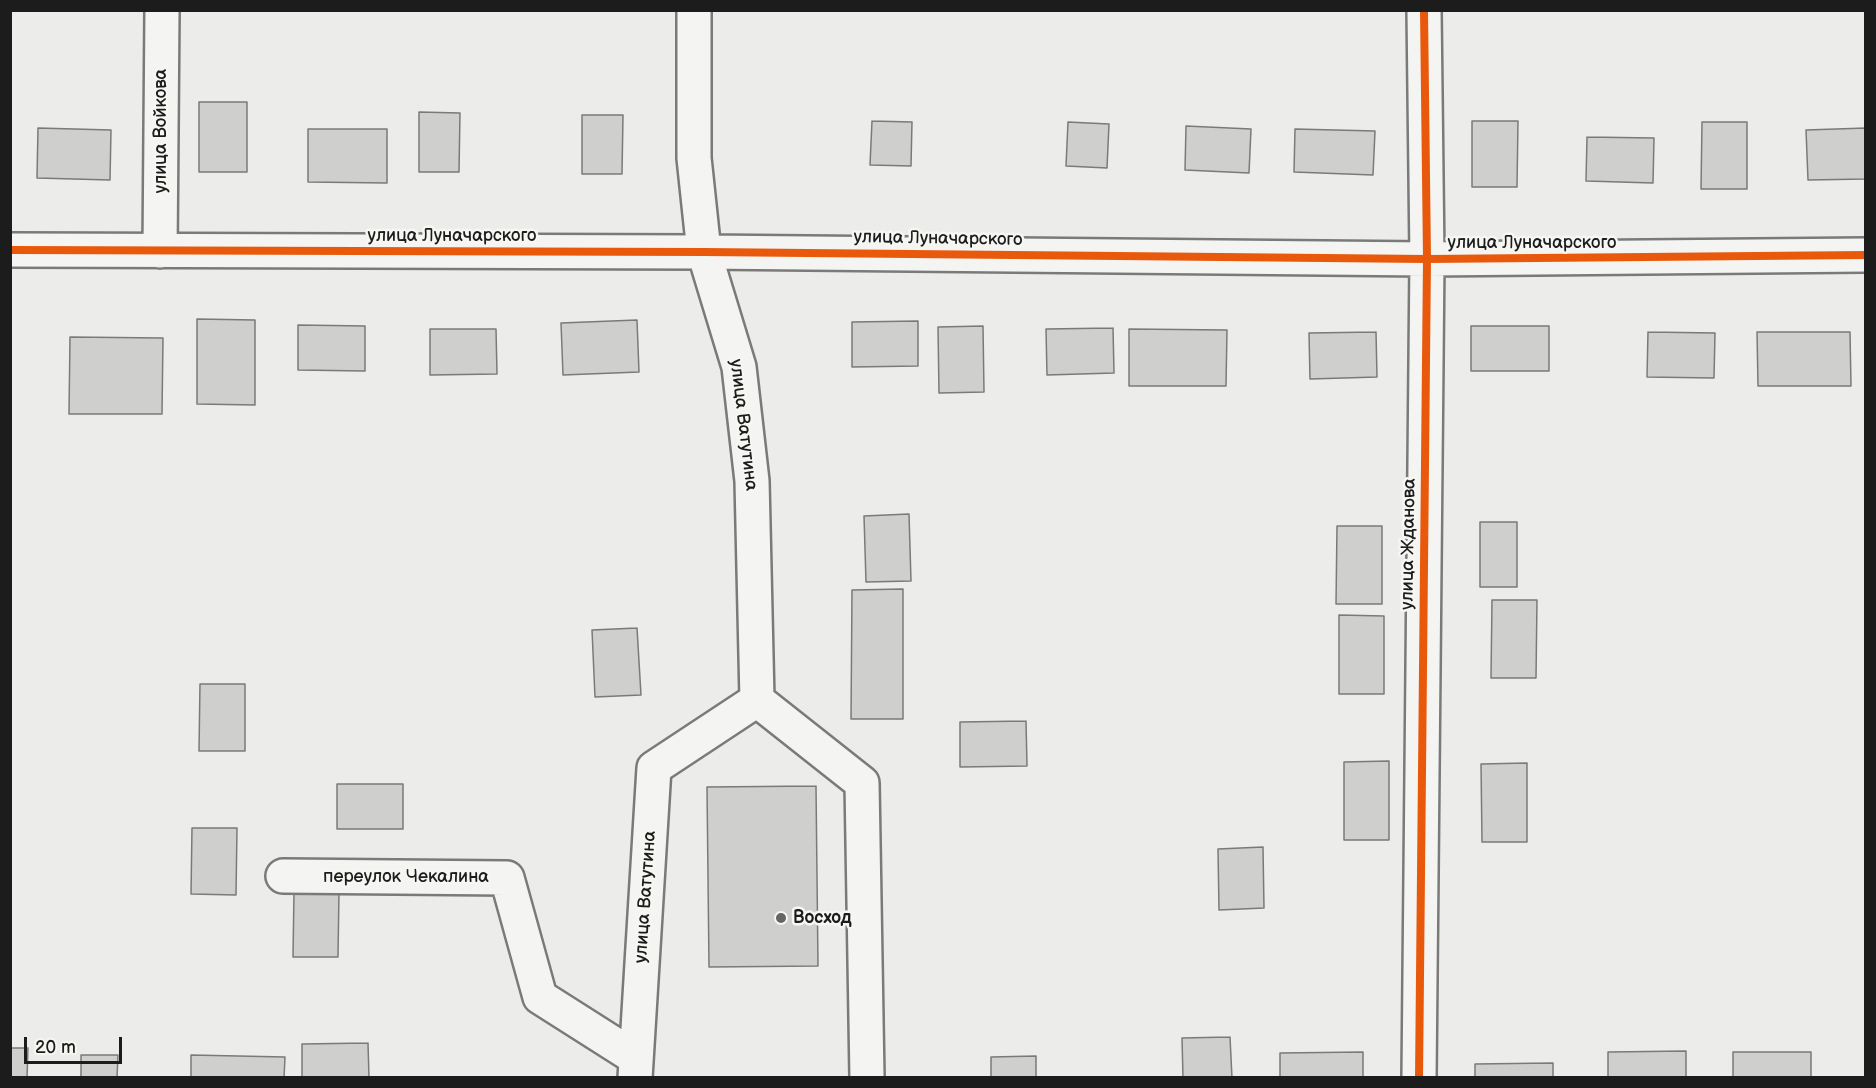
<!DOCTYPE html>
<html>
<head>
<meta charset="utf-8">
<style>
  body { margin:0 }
  #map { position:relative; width:1876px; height:1088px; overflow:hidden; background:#ececea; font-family:"Balsamiq Sans",sans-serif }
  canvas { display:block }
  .frame { position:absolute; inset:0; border:12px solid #1c1c1c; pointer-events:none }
  .scale { position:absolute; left:24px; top:1037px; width:98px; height:27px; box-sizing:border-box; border:3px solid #1c1c1c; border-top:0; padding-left:8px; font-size:18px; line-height:21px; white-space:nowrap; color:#1c1c1c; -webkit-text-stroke:4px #f6f6f2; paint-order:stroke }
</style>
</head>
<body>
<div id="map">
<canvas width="1876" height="1088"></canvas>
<div class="frame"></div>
<div class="scale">20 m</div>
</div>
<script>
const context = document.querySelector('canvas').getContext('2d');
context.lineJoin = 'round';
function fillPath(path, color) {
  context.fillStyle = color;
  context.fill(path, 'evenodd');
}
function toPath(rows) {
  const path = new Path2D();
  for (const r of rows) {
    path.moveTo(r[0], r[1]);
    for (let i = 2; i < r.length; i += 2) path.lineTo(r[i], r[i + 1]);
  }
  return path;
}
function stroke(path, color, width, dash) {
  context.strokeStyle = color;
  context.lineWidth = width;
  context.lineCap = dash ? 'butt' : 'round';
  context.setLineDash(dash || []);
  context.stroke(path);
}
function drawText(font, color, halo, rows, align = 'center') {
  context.font = font + ' "Balsamiq Sans",sans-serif';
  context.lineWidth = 5;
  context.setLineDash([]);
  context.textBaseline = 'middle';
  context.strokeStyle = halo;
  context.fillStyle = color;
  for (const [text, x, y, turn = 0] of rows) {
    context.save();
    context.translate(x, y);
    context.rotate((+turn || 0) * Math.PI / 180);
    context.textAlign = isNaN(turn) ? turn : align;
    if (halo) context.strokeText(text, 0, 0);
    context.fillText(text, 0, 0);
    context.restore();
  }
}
const building = toPath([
  [199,102,247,102,247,172,199,172,199,102],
  [419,112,460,113,459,172,419,172,419,112],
  [582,115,623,115,622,174,582,174,582,115],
  [872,121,912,122,911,166,870,165,872,121],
  [1472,121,1518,121,1517,187,1472,187,1472,121],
  [1068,122,1109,124,1107,168,1066,166,1068,122],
  [1702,122,1747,122,1747,189,1701,189,1702,122],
  [1186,126,1251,129,1249,173,1185,170,1186,126],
  [38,128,111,130,110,180,37,178,38,128],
  [1866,128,1866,179,1808,180,1806,130,1866,128],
  [308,129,387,129,387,183,308,182,308,129],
  [1295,129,1375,131,1373,175,1294,172,1295,129],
  [1587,137,1654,138,1653,183,1586,181,1587,137],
  [197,319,255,320,255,405,197,404,197,319],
  [637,320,639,372,563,375,561,323,637,320],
  [918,321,918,366,852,367,852,322,918,321],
  [298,325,365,326,365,371,298,370,298,325],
  [983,326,984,392,939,393,938,327,983,326],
  [1471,326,1549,326,1549,371,1471,371,1471,326],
  [1113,328,1114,373,1047,375,1046,329,1113,328],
  [430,329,496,329,497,374,430,375,430,329],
  [1129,329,1227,330,1226,386,1129,386,1129,329],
  [1376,332,1377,377,1310,379,1309,333,1376,332],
  [1648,332,1715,333,1714,378,1647,377,1648,332],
  [1757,332,1850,332,1851,386,1758,386,1757,332],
  [70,337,163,338,162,414,69,414,70,337],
  [909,514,911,581,866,582,864,516,909,514],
  [1480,522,1517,522,1517,587,1480,587,1480,522],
  [1337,526,1382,526,1382,604,1336,604,1337,526],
  [903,589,903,719,851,719,852,590,903,589],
  [1492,600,1537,600,1536,678,1491,678,1492,600],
  [1339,615,1384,616,1384,694,1339,694,1339,615],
  [637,628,641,695,595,697,592,630,637,628],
  [200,684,245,684,245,751,199,751,200,684],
  [1026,721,1027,766,960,767,960,722,1026,721],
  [1389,761,1389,840,1344,840,1344,762,1389,761],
  [1527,763,1527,842,1482,842,1481,764,1527,763],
  [337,784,403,784,403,829,337,829,337,784],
  [816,786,818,966,709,967,707,787,816,786],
  [192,828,237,828,236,895,191,894,192,828],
  [1263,847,1264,908,1219,910,1218,849,1263,847],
  [294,891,339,891,338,957,293,957,294,891],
  [1230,1037,1232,1078,1183,1078,1182,1038,1230,1037],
  [368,1043,369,1078,302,1078,302,1044,368,1043],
  [10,1048,28,1048,27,1078,10,1078,10,1048],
  [1686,1051,1686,1078,1608,1078,1608,1052,1686,1051],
  [1363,1052,1363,1078,1280,1078,1280,1053,1363,1052],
  [1733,1052,1811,1052,1811,1078,1733,1078,1733,1052],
  [81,1055,118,1055,117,1078,81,1078,81,1055],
  [191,1055,285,1057,284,1078,191,1078,191,1055],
  [1036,1056,1036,1078,991,1078,991,1057,1036,1056],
  [1553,1063,1553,1078,1475,1078,1475,1064,1553,1063]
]);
const street = toPath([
  [694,10,694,158,704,252,739,367,752,481,757,700],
  [10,250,704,252,1427,259,1866,255],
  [160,251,162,10],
  [757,700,862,783,867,1078],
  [283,876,507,878,540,997,636,1058],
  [635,1078,654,768,757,700],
  [1419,1078,1427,259,1424,10]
]);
const cycleway = toPath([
  [10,250,704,252,1427,259,1866,255],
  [1419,1078,1427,259,1424,10]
]);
const markers = [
  [781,918,6,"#656564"]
];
const streetNames = [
  ["улица Войкова",161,131,-90],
  ["улица Луначарского",452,236],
  ["улица Луначарского",938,239,1],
  ["улица Луначарского",1532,243],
  ["улица Ватутина",743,425,83],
  ["улица Жданова",1409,544,-89],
  ["переулок Чекалина",406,877],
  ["улица Ватутина",646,897,-86]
];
const poiNames = [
  ["Восход",793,918]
];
fillPath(building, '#cfcfce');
stroke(building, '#7a7a79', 1.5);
stroke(street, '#7a7a79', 38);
stroke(street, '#f4f4f2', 33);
stroke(cycleway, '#e8590c', 8);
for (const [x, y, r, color] of markers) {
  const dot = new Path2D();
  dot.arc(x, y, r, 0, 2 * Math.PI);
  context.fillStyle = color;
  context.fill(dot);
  stroke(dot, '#f6f6f2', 2);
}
drawText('18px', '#1c1c1c', '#f6f6f2', streetNames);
drawText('bold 18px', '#1c1c1c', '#f6f6f2', poiNames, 'left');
</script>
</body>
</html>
